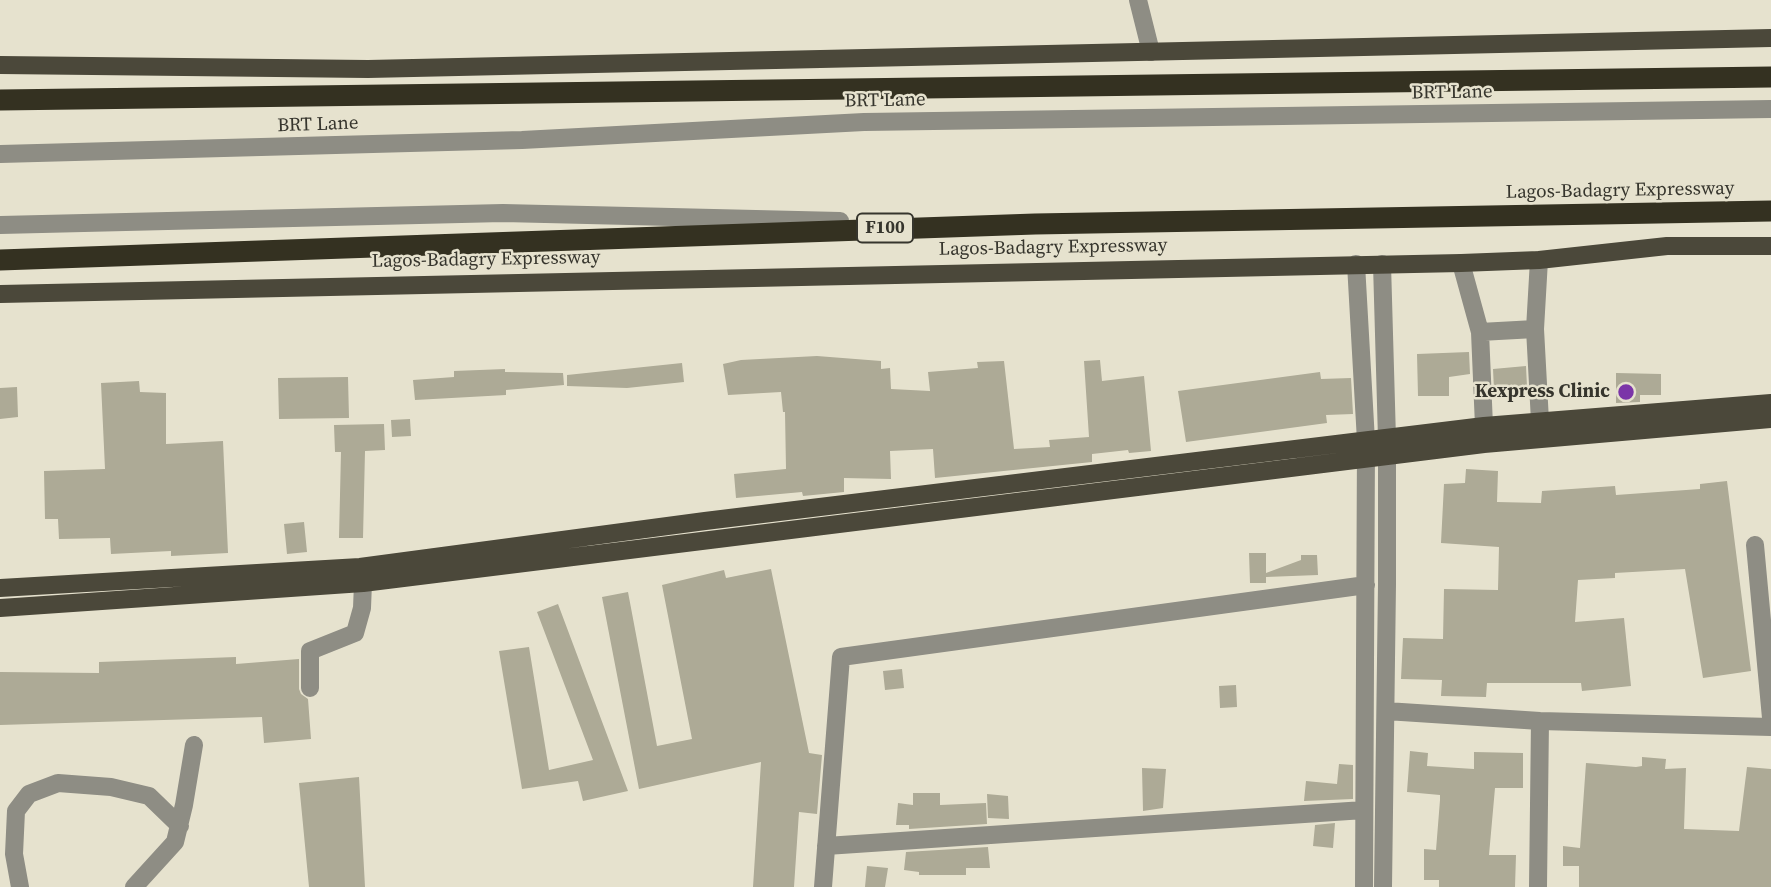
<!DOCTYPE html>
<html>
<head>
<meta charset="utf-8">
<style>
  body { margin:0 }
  canvas { display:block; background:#e6e2ce }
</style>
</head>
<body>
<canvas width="1771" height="887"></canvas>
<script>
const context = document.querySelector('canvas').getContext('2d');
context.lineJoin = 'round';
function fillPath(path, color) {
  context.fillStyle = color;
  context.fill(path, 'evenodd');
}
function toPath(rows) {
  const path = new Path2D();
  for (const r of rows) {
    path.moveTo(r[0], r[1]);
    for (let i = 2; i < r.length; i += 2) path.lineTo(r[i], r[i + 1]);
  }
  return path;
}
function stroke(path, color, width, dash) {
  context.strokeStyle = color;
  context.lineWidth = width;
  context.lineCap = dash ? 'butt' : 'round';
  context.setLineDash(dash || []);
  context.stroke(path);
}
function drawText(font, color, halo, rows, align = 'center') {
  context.font = font + ' "Source Serif 4",serif';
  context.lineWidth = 5;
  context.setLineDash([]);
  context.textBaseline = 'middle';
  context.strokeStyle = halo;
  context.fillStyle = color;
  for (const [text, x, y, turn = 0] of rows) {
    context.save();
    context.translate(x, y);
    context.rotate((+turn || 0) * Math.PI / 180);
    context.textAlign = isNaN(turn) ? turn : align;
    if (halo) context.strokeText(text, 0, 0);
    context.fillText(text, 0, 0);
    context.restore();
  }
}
const building = toPath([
  [1469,352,1470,374,1449,377,1449,396,1418,396,1417,354],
  [817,356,881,361,881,369,890,368,891,389,930,391,928,372,978,368,977,362,1004,361,1014,449,1050,447,1049,440,1089,437,1084,361,1100,360,1102,381,1144,376,1151,451,1129,453,1128,450,1092,454,1092,462,935,478,933,449,890,451,891,479,844,478,844,492,803,496,802,492,736,498,734,474,786,469,785,412,783,412,781,392,728,395,723,364,741,360],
  [682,363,684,382,627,388,567,386,567,375],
  [1526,366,1527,387,1494,390,1493,369],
  [505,369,505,372,563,373,564,385,506,390,506,395,415,400,413,380,454,377,454,371],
  [1320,372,1321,379,1351,378,1353,414,1326,415,1327,423,1186,442,1178,391],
  [1616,373,1661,374,1661,395,1640,395,1640,402,1616,403],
  [348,377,349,418,279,419,278,378],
  [139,381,140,392,166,393,166,444,223,441,228,553,171,556,171,551,111,554,110,538,59,539,58,519,45,519,44,471,105,469,101,383],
  [17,387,18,417,0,419,0,388],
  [410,419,411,436,392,437,391,420],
  [384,424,385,450,365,451,363,538,339,538,341,452,335,452,334,425],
  [1466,469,1498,471,1497,502,1541,503,1542,491,1615,486,1616,495,1700,489,1700,484,1727,481,1751,671,1703,678,1685,569,1615,573,1615,578,1578,580,1575,622,1624,618,1631,686,1582,691,1581,683,1487,683,1486,697,1441,696,1442,680,1401,679,1403,638,1443,639,1444,589,1498,590,1499,547,1441,543,1444,484,1465,483],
  [304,522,307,552,287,554,284,524],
  [1249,553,1266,553,1266,573,1301,560,1301,555,1317,555,1318,575,1266,577,1266,583,1250,583],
  [771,569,809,753,822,755,817,814,799,812,794,887,753,887,761,762,639,789,602,597,628,592,657,746,692,739,662,585,724,570,726,578],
  [558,604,628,791,583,801,578,781,522,789,499,651,529,647,549,770,593,760,537,612],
  [236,657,236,664,299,659,299,689,301,694,308,699,311,739,264,743,262,717,0,725,0,672,99,673,99,662],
  [902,669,904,688,885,690,883,671],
  [1236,685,1237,707,1220,708,1219,686],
  [1410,751,1428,753,1427,766,1474,769,1474,752,1523,753,1523,788,1495,788,1489,855,1516,855,1515,887,1439,887,1439,880,1424,880,1424,849,1436,850,1440,800,1440,795,1407,792],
  [1642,757,1666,759,1665,769,1686,768,1684,829,1739,831,1747,767,1771,769,1771,887,1579,887,1579,866,1563,866,1563,846,1580,848,1586,763,1636,767,1642,766],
  [1339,764,1353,765,1353,799,1304,801,1306,781,1337,784],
  [1142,768,1166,769,1163,808,1143,811],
  [359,777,365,887,309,887,299,783],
  [913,793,940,793,940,805,986,803,987,824,909,829,909,825,896,825,898,803,913,805],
  [987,794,1008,796,1009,819,988,818],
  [1335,823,1333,848,1313,846,1315,825],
  [988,847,990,868,966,868,966,875,919,875,919,872,904,870,906,852],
  [867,866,888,868,885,887,865,887]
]);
const minor = toPath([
  [1138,0,1151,52],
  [0,154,522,140,864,122,1771,109],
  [0,225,503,213,840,221],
  [1539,260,1535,329,1540,421],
  [1461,263,1480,332,1484,426],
  [1356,264,1366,441,1364,887],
  [1382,264,1387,439,1387,584,1383,887],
  [1480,332,1535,329],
  [1755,545,1771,718],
  [310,688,310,651,355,633,362,608,363,583],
  [1386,711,1540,721,1771,727],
  [826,846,1364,810],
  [20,887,14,854,16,811,29,794,58,783,111,787,149,796,180,826],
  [134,887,175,842,184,805,194,745],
  [823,887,841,657,1366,585],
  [1538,887,1540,721]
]);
const major = toPath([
  [0,65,368,69,1771,38],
  [0,294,1461,263,1539,260,1667,246,1771,246],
  [0,588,360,567,705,521,1484,426,1771,403],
  [0,608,363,583,1484,444,1771,419]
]);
const highway = toPath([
  [0,100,1771,77],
  [0,260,1035,224,1771,211]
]);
const markers = [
  [1626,392,9,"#7b35a8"]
];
const shields = [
  [885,228,56]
];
const shieldNames = [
  ["F100",885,228]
];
const streetNames = [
  ["BRT Lane",1452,93,-1],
  ["BRT Lane",885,101,-1],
  ["BRT Lane",318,125,-2],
  ["Lagos-Badagry Expressway",1620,191,-1],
  ["Lagos-Badagry Expressway",1053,248,-1],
  ["Lagos-Badagry Expressway",486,260,-1]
];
const poiNames = [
  ["Kexpress Clinic",1610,392]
];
fillPath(building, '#adaa96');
stroke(minor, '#8e8d84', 18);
stroke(major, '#4b483a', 18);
stroke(highway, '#343121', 21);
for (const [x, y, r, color] of markers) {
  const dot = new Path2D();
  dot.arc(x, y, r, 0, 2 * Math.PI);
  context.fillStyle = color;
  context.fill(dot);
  stroke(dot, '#e6e2ce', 2.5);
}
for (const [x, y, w] of shields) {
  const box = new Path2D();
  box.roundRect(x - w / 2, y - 14.5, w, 29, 5);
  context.fillStyle = '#e6e2ce';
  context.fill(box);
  stroke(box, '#36352d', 2);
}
drawText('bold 18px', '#36352d', null, shieldNames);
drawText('19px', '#36352d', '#e6e2ce', streetNames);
drawText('bold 19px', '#36352d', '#e6e2ce', poiNames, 'right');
</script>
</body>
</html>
